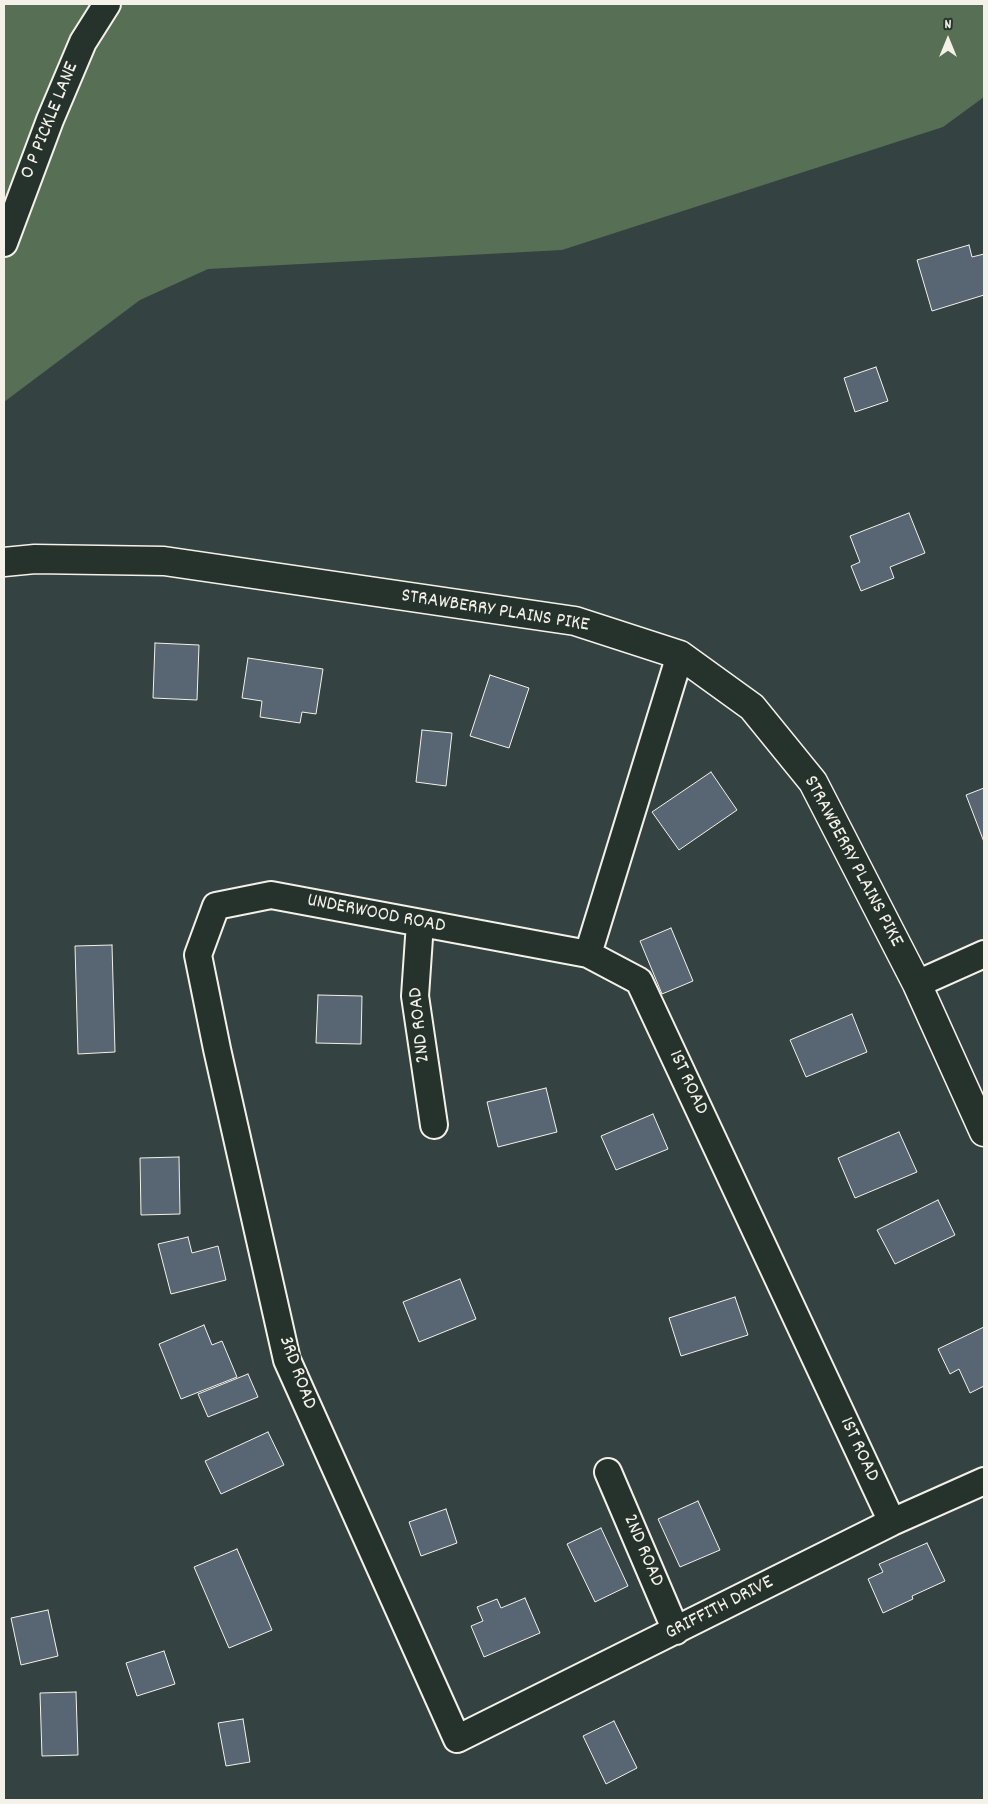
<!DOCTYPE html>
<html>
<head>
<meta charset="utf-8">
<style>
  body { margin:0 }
  #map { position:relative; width:988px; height:1804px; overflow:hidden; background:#354242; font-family:Dekko,sans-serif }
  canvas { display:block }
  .frame { position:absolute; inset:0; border:5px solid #f4f1e8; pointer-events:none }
  .north { position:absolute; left:923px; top:15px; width:50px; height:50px; -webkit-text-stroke:4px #26332d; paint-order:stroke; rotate:0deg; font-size:14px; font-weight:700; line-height:20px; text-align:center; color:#f4f1e8 }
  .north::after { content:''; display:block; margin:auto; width:18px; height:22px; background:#f4f1e8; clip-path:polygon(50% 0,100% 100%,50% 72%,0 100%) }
</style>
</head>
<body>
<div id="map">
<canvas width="988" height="1804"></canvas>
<div class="frame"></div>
<div class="north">N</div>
</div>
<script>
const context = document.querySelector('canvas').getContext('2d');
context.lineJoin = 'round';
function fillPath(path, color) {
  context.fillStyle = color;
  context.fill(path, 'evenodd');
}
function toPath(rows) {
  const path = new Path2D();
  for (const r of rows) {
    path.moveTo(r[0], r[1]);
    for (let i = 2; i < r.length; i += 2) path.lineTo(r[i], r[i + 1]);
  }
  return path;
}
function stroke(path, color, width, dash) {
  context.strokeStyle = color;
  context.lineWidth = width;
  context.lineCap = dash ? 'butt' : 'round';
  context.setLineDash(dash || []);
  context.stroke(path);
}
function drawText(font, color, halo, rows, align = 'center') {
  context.font = font + ' Dekko,sans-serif';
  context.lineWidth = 4;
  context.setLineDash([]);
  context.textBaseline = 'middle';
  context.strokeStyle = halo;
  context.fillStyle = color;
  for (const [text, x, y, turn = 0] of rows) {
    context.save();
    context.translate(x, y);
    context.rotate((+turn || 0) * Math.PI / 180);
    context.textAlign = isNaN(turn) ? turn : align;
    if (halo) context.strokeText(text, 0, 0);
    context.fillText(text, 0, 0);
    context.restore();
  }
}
const green = toPath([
  [4,4,984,4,984,97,943,127,562,250,208,269,140,300,4,402]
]);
const building = toPath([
  [969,245,972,257,984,254,984,295,932,311,917,260,969,245],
  [876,367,888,401,855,412,844,378,876,367],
  [909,513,925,553,890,567,894,578,861,591,851,566,860,562,850,536,909,513],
  [155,643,199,645,197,700,153,698,155,643],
  [248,658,323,669,316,714,302,712,300,723,260,717,262,701,242,698,248,658],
  [490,675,529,688,509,748,470,736,490,675],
  [422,730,452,733,446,786,416,782,422,730],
  [711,772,737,810,679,850,652,812,711,772],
  [984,788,984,842,966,795,984,788],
  [671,928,693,981,662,994,640,941,671,928],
  [112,945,115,1052,78,1054,75,946,112,945],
  [318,995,362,996,361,1044,316,1043,318,995],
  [852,1014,867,1052,806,1077,790,1040,852,1014],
  [546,1088,557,1132,498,1147,487,1102,546,1088],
  [653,1114,668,1149,616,1170,601,1136,653,1114],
  [899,1132,917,1172,855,1198,838,1158,899,1132],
  [179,1157,180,1214,141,1215,140,1158,179,1157],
  [938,1200,955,1235,895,1264,877,1230,938,1200],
  [188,1237,192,1253,218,1246,226,1280,171,1294,158,1244,188,1237],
  [460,1279,476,1319,419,1342,403,1302,460,1279],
  [735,1297,748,1335,681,1356,669,1318,735,1297],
  [204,1325,212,1345,222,1341,237,1377,181,1399,159,1344,204,1325],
  [984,1327,984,1386,970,1393,959,1369,950,1374,938,1349,984,1327],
  [248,1374,258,1397,208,1417,198,1394,248,1374],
  [268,1432,284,1465,221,1494,205,1461,268,1432],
  [698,1501,720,1550,680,1567,658,1519,698,1501],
  [446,1509,457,1543,421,1556,409,1522,446,1509],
  [601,1528,628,1586,595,1602,567,1544,601,1528],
  [927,1543,945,1581,912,1596,913,1599,883,1613,868,1579,883,1572,879,1564,927,1543],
  [237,1549,272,1630,229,1648,194,1567,237,1549],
  [525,1598,540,1633,484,1657,471,1626,483,1621,477,1607,497,1599,501,1608,525,1598],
  [48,1610,58,1656,21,1665,11,1618,48,1610],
  [164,1651,175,1684,137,1696,126,1663,164,1651],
  [76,1692,78,1755,42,1756,40,1693,76,1692],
  [243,1719,250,1762,226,1766,218,1723,243,1719],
  [614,1721,637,1768,606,1784,583,1736,614,1721]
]);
const minor = toPath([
  [4,243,50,120,83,42,107,4],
  [680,655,588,954,639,981,892,1522],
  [420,923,415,996,434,1125],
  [588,954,271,895,216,906,198,955,217,1049,287,1360,457,1739,892,1522,984,1481],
  [917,984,984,954],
  [608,1472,676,1631]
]);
const tertiary = toPath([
  [4,562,35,559,164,561,575,621,680,655,752,707,813,782,917,984,984,1132]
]);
const streetNames = [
  ["O P PICKLE LANE",51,121,-68],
  ["STRAWBERRY PLAINS PIKE",495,612,9],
  ["STRAWBERRY PLAINS PIKE",852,862,62],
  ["UNDERWOOD ROAD",376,915,11],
  ["2ND ROAD",421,1025,-96],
  ["1ST ROAD",687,1083,65],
  ["3RD ROAD",296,1373,70],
  ["1ST ROAD",858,1450,65],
  ["2ND ROAD",642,1551,67],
  ["GRIFFITH DRIVE",720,1609,-27]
];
fillPath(green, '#576f54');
fillPath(building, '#586673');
stroke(building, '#f4f1e8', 1);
stroke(minor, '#f4f1e8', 30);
stroke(tertiary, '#f4f1e8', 31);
stroke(minor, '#26332d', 26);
stroke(tertiary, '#26332d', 28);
drawText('20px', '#f4f1e8', '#26332d', streetNames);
</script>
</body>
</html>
